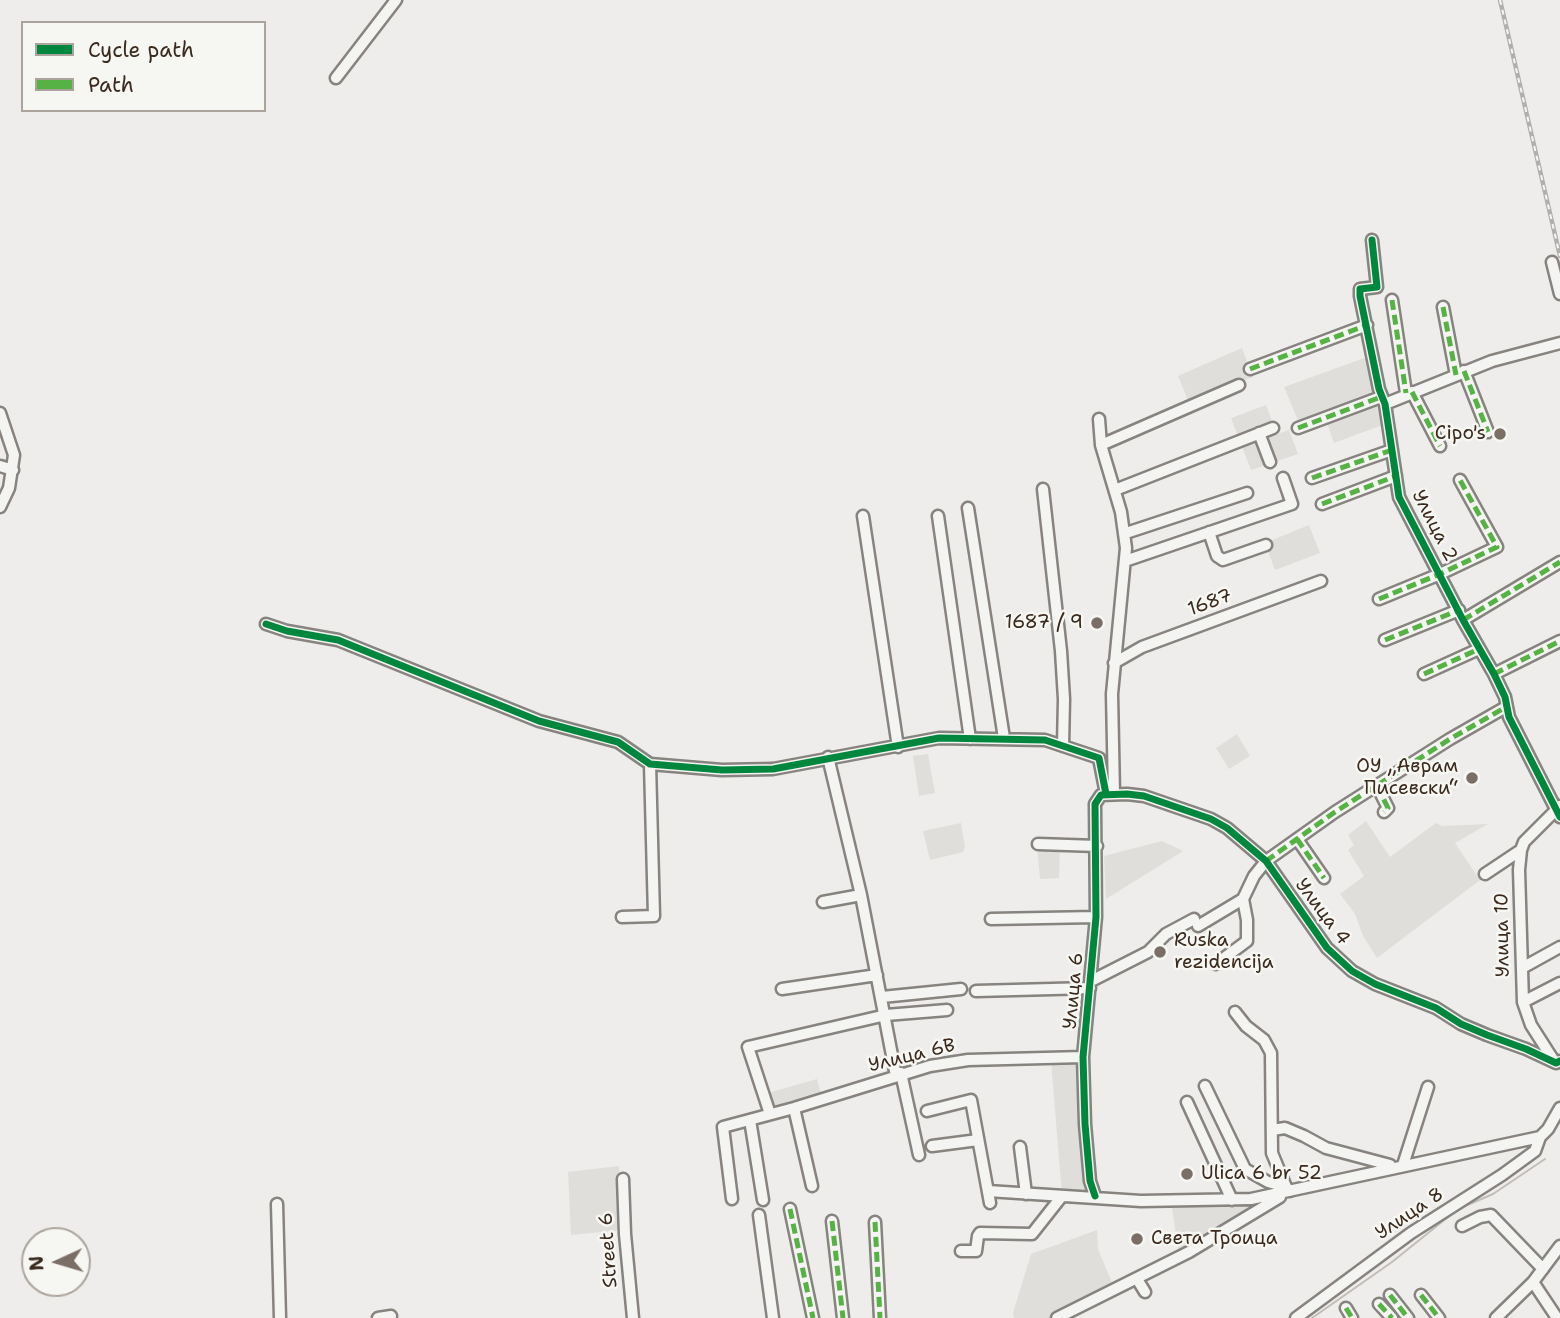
<!DOCTYPE html>
<html>
<head>
<meta charset="utf-8">
<style>
  body { margin:0 }
  #map { position:relative; width:1560px; height:1318px; overflow:hidden; background:#eeedeb; font-family:"Shantell Sans",sans-serif }
  canvas { display:block }
  .legend { position:absolute; left:21px; top:21px; width:245px; height:91px; box-sizing:border-box; background:#f6f6f2; border:2px solid #aba49d; margin:0; padding:9px 12px; list-style:none; font-size:21px; color:#3b2a1e }
  .legend li { display:flex; align-items:center; gap:14px; height:35px }
  .legend b { width:35px; border:2px solid #aba49d }
  .north { position:absolute; left:21px; top:1227px; width:70px; height:70px; box-sizing:border-box; background:#f6f6f2; border:2px solid #aba49d; border-radius:50%; rotate:266deg; font-size:19px; font-weight:700; line-height:28px; text-align:center; color:#3b2a1e }
  .north::after { content:''; display:block; margin:auto; width:24px; height:32px; background:#7a6e66; clip-path:polygon(50% 0,100% 100%,50% 72%,0 100%) }
</style>
</head>
<body>
<div id="map">
<canvas width="1560" height="1318"></canvas>
<ul class="legend">
<li><b style="height:9px;background:#00873e"></b>Cycle path</li>
<li><b style="height:9px;background:#57b245"></b>Path</li>
</ul>
<div class="north">N</div>
</div>
<script>
const context = document.querySelector('canvas').getContext('2d');
context.lineJoin = 'round';
function fillPath(path, color) {
  context.fillStyle = color;
  context.fill(path, 'evenodd');
}
function toPath(rows) {
  const path = new Path2D();
  for (const r of rows) {
    path.moveTo(r[0], r[1]);
    for (let i = 2; i < r.length; i += 2) path.lineTo(r[i], r[i + 1]);
  }
  return path;
}
function stroke(path, color, width, dash) {
  context.strokeStyle = color;
  context.lineWidth = width;
  context.lineCap = dash ? 'butt' : 'round';
  context.setLineDash(dash || []);
  context.stroke(path);
}
function drawText(font, color, halo, rows, align = 'center') {
  context.font = font + ' "Shantell Sans",sans-serif';
  context.lineWidth = 5;
  context.setLineDash([]);
  context.textBaseline = 'middle';
  context.strokeStyle = halo;
  context.fillStyle = color;
  for (const [text, x, y, turn = 0] of rows) {
    context.save();
    context.translate(x, y);
    context.rotate((+turn || 0) * Math.PI / 180);
    context.textAlign = isNaN(turn) ? turn : align;
    if (halo) context.strokeText(text, 0, 0);
    context.fillText(text, 0, 0);
    context.restore();
  }
}
const green = toPath([
  [1242,348,1253,377,1189,403,1178,376],
  [1370,356,1378,396,1300,425,1284,387],
  [1378,399,1382,403,1385,424,1334,443,1326,420],
  [1266,405,1277,434,1289,430,1298,454,1251,470,1231,418],
  [1309,525,1320,553,1275,570,1265,543],
  [1237,734,1250,756,1229,769,1216,748],
  [928,754,935,793,919,796,913,756],
  [1366,821,1390,857,1436,823,1442,826,1488,824,1455,843,1480,880,1377,958,1363,936,1355,914,1340,894,1364,876,1348,850,1354,845,1348,835],
  [961,823,965,847,963,852,930,860,923,831],
  [1162,841,1183,851,1106,899,1104,856],
  [1037,845,1060,846,1059,878,1040,879],
  [1051,1061,1079,1062,1086,1180,1088,1194,1062,1195],
  [817,1079,822,1097,773,1111,768,1093],
  [619,1166,623,1230,571,1235,568,1172],
  [1254,1202,1256,1209,1179,1255,1172,1208],
  [1097,1230,1098,1249,1115,1290,1053,1318,1014,1318,1013,1313,1031,1254]
]);
const stream = toPath([
  [1312,1318,1392,1262,1458,1209,1493,1194,1545,1159]
]);
const minor = toPath([
  [336,78,396,0],
  [1372,240,1377,287,1360,289,1360,296,1379,389,1385,404,1399,497,1463,620,1494,674,1505,697,1509,717,1560,817],
  [1552,262,1560,294],
  [1392,300,1406,393],
  [1443,307,1456,375],
  [1250,369,1367,325],
  [1464,371,1488,432],
  [1412,392,1440,446],
  [1385,404,1492,361,1560,343],
  [0,413,14,455,9,488,0,507],
  [1099,419,1101,445,1121,512,1126,548,1112,694,1114,794],
  [1298,428,1381,397],
  [1259,433,1270,462],
  [1101,445,1239,385],
  [0,466,13,470],
  [1312,478,1392,450],
  [1043,489,1061,651,1064,699,1063,746],
  [1115,490,1273,428],
  [1322,504,1396,476],
  [968,508,1004,738],
  [863,516,898,747],
  [938,516,970,739],
  [1209,532,1217,556,1223,560,1266,545],
  [1126,533,1247,493],
  [1125,561,1292,504,1283,478],
  [1379,599,1440,574,1497,547,1460,480],
  [1463,620,1560,562],
  [266,624,287,631,338,640,539,721,618,742,650,764,722,770,773,769,939,738,1045,740,1099,758,1106,794],
  [1385,640,1459,610],
  [1114,663,1142,647,1321,581],
  [1424,674,1479,649],
  [1494,674,1560,641],
  [828,757,861,895,896,1076],
  [1377,786,1388,808,1384,812],
  [1297,839,1324,878],
  [1038,844,1097,846],
  [1485,874,1521,850],
  [823,902,861,895],
  [622,917,654,916,650,764],
  [991,919,1096,917],
  [1198,926,1243,899,1254,876,1266,861,1335,812,1450,739,1506,707],
  [1216,964,1247,941,1247,920,1243,899],
  [1522,968,1560,947],
  [1091,981,1148,952,1166,934,1194,919],
  [782,989,877,975],
  [976,991,1090,988],
  [882,997,961,989],
  [1523,1002,1560,983],
  [1235,1012,1246,1026,1264,1040,1271,1053,1272,1153,1286,1187,1290,1191],
  [1554,1061,1531,1025,1523,1002,1519,870,1521,850,1524,842,1560,806],
  [901,1073,919,1155],
  [1205,1086,1245,1169,1268,1182,1286,1187],
  [1187,1102,1232,1200],
  [794,1108,812,1186],
  [927,1111,971,1100,990,1203],
  [770,1114,748,1047,886,1015,947,1010],
  [750,1120,763,1200],
  [1272,1130,1285,1128,1304,1136,1326,1148,1390,1165],
  [932,1146,978,1140],
  [1020,1147,1026,1194],
  [1403,1165,1428,1087],
  [623,1179,625,1234,633,1318],
  [988,1191,1141,1201,1251,1199,1540,1137],
  [1095,1196,1090,1181,1085,1124,1083,1057,1096,917,1095,804,1101,795,1127,794,1144,796,1211,819,1227,828,1266,861,1327,948,1352,971,1375,984,1436,1008,1461,1024,1487,1035,1526,1049,1556,1063,1560,1061],
  [732,1199,723,1127,794,1108,930,1066,968,1060,1083,1057],
  [277,1204,280,1318],
  [790,1209,813,1318],
  [759,1215,773,1318],
  [832,1221,843,1318],
  [875,1222,880,1318],
  [1462,1226,1480,1217,1491,1215,1543,1269],
  [961,1251,976,1251,978,1236,980,1233,1032,1234,1062,1196],
  [1137,1279,1145,1292],
  [1533,1282,1557,1318],
  [1390,1295,1408,1318],
  [1421,1295,1439,1318],
  [1379,1304,1392,1318],
  [1346,1308,1352,1318],
  [378,1318,391,1316],
  [1057,1318,1189,1252,1280,1197],
  [1296,1318,1411,1233,1502,1175,1535,1151,1540,1137,1548,1129,1560,1108],
  [1496,1318,1533,1282,1560,1246]
]);
const rail = toPath([
  [1500,0,1560,256]
]);
const quiet = toPath([
  [1392,300,1406,393],
  [1443,307,1456,375],
  [1250,369,1367,325],
  [1464,371,1488,432],
  [1412,392,1440,446],
  [1298,428,1381,397],
  [1312,478,1392,450],
  [1322,504,1396,476],
  [1379,599,1440,574,1497,547,1460,480],
  [1463,620,1560,562],
  [1385,640,1459,610],
  [1424,674,1479,649],
  [1494,674,1560,641],
  [1377,786,1388,808,1384,812],
  [1297,839,1324,878],
  [1266,861,1335,812,1450,739,1506,707],
  [790,1209,813,1318],
  [832,1221,843,1318],
  [875,1222,880,1318],
  [1390,1295,1408,1318],
  [1421,1295,1439,1318],
  [1379,1304,1392,1318],
  [1346,1308,1352,1318]
]);
const cycleway = toPath([
  [1372,240,1377,287,1360,289,1360,296,1379,389,1385,404,1399,497,1463,620,1494,674,1505,697,1509,717,1560,817],
  [266,624,287,631,338,640,539,721,618,742,650,764,722,770,773,769,939,738,1045,740,1099,758,1106,794],
  [1095,1196,1090,1181,1085,1124,1083,1057,1096,917,1095,804,1101,795,1127,794,1144,796,1211,819,1227,828,1266,861,1327,948,1352,971,1375,984,1436,1008,1461,1024,1487,1035,1526,1049,1556,1063,1560,1061]
]);
const markers = [
  [1500,434,7,"#7a6e66"],
  [1097,623,7,"#7a6e66"],
  [1472,778,7,"#7a6e66"],
  [1160,952,7,"#7a6e66"],
  [1187,1174,7,"#7a6e66"],
  [1137,1239,7,"#7a6e66"]
];
const poiNames = [
  ["Cipo's",1486,434],
  ["1687 / 9",1083,623],
  ["ОУ „Аврам",1458,767],
  ["Писевски“",1458,789],
  ["Ruska",1174,941,"left"],
  ["rezidencija",1174,963,"left"],
  ["Ulica 6 br 52",1201,1174,"left"],
  ["Света Троица",1151,1239,"left"]
];
const streetNames = [
  ["Улица 2",1434,526,63],
  ["1687",1210,603,-20],
  ["Улица 4",1322,912,53],
  ["Улица 10",1503,935,-91],
  ["Улица 6",1074,991,-85],
  ["Улица 6B",912,1056,-14],
  ["Улица 8",1410,1214,-34],
  ["Street 6",609,1250,-94]
];
fillPath(green, '#e0deda');
stroke(stream, '#c2bdb7', 2);
stroke(minor, '#87837f', 15);
stroke(minor, '#f4f4f2', 10);
stroke(rail, '#b1afad', 4.5);
stroke(rail, '#f6f6f2', 2, [5]);
stroke(quiet, '#57b245', 5, [10, 5]);
stroke(cycleway, '#00873e', 7);
for (const [x, y, r, color] of markers) {
  const dot = new Path2D();
  dot.arc(x, y, r, 0, 2 * Math.PI);
  context.fillStyle = color;
  context.fill(dot);
  stroke(dot, '#f6f6f2', 2.5);
}
drawText('19px', '#3b2a1e', '#f6f6f2', poiNames, 'right');
drawText('19px', '#3b2a1e', '#f6f6f2', streetNames);
</script>
</body>
</html>
